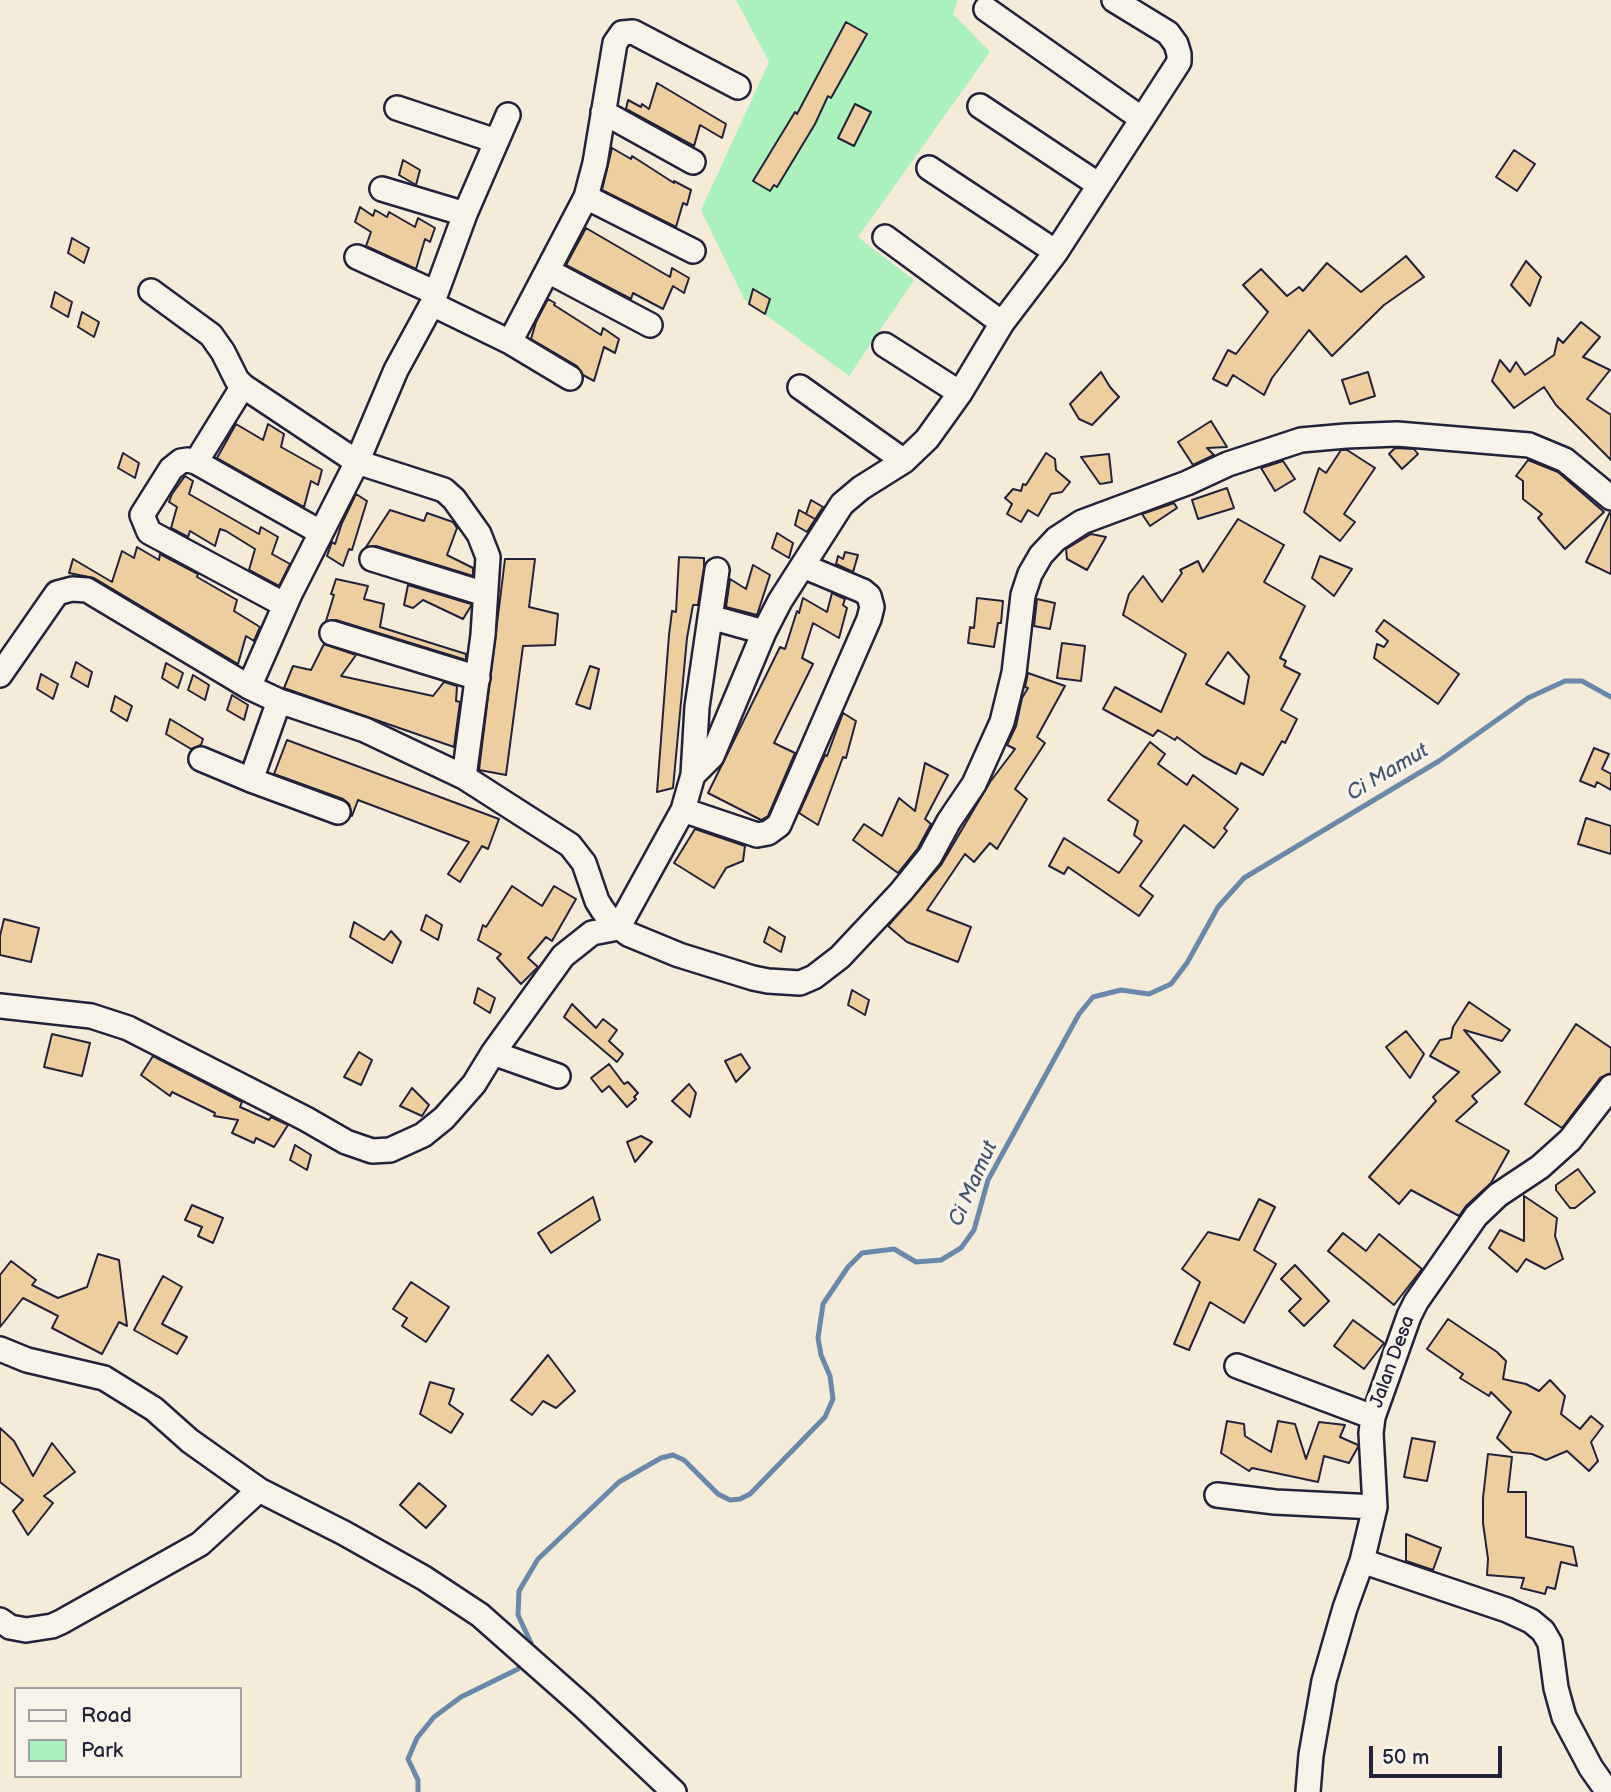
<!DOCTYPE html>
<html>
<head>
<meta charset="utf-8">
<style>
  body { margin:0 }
  #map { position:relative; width:1611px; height:1792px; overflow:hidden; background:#f5ebd9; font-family:"Balsamiq Sans",sans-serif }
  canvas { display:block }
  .legend { position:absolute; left:14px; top:1687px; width:228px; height:91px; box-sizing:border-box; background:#f7f3e8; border:2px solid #a29fa3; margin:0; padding:9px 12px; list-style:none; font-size:21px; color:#22223b }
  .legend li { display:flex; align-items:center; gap:14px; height:35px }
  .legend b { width:35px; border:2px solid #a29fa3 }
  .scale { position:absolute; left:1369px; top:1746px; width:133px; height:32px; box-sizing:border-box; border:4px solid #22223b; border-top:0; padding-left:9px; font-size:21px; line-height:24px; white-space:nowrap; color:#22223b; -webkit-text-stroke:5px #f7f3e8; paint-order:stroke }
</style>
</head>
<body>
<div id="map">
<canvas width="1611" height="1792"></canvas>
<ul class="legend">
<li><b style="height:9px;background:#f7f3e8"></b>Road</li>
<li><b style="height:19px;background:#aaf1be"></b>Park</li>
</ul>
<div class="scale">50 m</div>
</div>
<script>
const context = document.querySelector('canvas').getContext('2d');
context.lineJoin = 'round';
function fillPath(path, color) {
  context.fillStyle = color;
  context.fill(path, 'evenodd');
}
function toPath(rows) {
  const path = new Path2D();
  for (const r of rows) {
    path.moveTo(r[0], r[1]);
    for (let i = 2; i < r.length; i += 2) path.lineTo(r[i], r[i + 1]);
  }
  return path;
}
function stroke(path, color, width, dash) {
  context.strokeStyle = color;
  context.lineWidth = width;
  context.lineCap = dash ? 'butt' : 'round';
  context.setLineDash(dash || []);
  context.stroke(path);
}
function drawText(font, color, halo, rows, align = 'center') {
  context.font = font + ' "Balsamiq Sans",sans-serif';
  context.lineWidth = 7;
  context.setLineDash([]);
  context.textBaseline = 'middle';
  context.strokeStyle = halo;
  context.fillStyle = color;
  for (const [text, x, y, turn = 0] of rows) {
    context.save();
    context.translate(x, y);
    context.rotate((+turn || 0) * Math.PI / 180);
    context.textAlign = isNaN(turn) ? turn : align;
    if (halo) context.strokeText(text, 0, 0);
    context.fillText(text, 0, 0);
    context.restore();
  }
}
const green = toPath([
  [736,0,958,0,953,14,990,52,858,237,914,280,849,376,744,299,701,210,769,62]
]);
const stream = toPath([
  [527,1650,531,1643,518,1615,519,1591,538,1559,619,1482,661,1458,673,1455,684,1460,718,1494,730,1500,740,1499,750,1494,825,1417,833,1399,830,1376,821,1355,818,1338,823,1304,848,1267,862,1253,894,1249,916,1262,941,1260,961,1248,974,1230,988,1180,1079,1014,1093,997,1121,990,1149,994,1171,984,1187,963,1218,907,1244,878,1439,761,1528,698,1565,681,1582,681,1611,697],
  [418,1792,418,1780,408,1759,417,1738,434,1717,461,1697,518,1669,523,1659]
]);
const building = toPath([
  [846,22,867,34,831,98,828,96,815,124,777,187,774,185,770,191,753,181,795,112,797,114,846,22],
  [657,83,726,124,722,138,700,125,694,146,626,109,628,100,641,107,642,104,649,109,657,83],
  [855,104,871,112,854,146,838,138,855,104],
  [612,148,631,159,632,156,674,183,674,181,691,190,687,205,683,203,676,227,602,190,612,148],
  [1514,150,1535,164,1517,191,1496,177,1514,150],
  [403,160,420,170,416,185,399,175,403,160],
  [360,207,373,216,375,210,387,217,389,212,415,227,418,218,435,228,430,242,425,239,416,269,366,246,371,232,355,222,360,207],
  [586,228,670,277,672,268,689,278,684,293,673,286,663,309,633,293,631,299,566,265,586,228],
  [72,238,89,248,84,263,68,253,72,238],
  [1406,256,1424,277,1384,305,1332,356,1309,330,1272,378,1264,395,1233,375,1227,386,1213,379,1228,350,1236,354,1268,312,1243,285,1261,269,1287,296,1299,287,1303,291,1327,263,1361,292,1406,256],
  [1526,261,1541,277,1530,306,1511,285,1526,261],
  [753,289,770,299,765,314,749,304,753,289],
  [55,292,72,302,68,317,51,307,55,292],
  [548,299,555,303,554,305,601,335,603,328,619,339,615,353,604,347,594,381,583,375,577,366,531,339,536,322,548,299],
  [82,312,99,322,94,337,78,327,82,312],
  [1581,322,1600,337,1583,357,1610,370,1587,399,1611,415,1611,460,1556,405,1544,387,1514,408,1492,381,1500,360,1510,372,1516,362,1525,375,1554,355,1558,338,1563,343,1581,322],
  [1101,372,1110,387,1119,397,1092,425,1079,419,1070,404,1101,372],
  [1368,372,1375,396,1350,404,1342,380,1368,372],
  [1211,421,1227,447,1207,448,1214,455,1193,465,1178,442,1211,421],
  [236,424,263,440,268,424,284,434,281,447,322,470,318,485,311,481,304,507,217,458,236,424],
  [1395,448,1414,449,1418,454,1402,469,1389,454,1395,448],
  [1341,450,1347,450,1375,468,1344,514,1355,522,1340,541,1304,512,1319,468,1326,473,1341,450],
  [123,453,139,463,135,478,118,468,123,453],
  [1046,453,1055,459,1056,470,1070,482,1062,492,1051,494,1038,516,1028,510,1021,522,1007,514,1012,504,1005,498,1013,489,1021,491,1023,484,1026,485,1046,453],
  [1109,454,1112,482,1100,484,1081,457,1109,454],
  [1528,460,1558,472,1604,512,1565,549,1538,518,1542,514,1523,499,1523,481,1516,476,1528,460],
  [1283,461,1295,479,1275,491,1261,468,1283,461],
  [185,476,193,481,189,494,259,534,261,527,278,537,272,554,290,564,279,586,249,570,255,549,226,531,220,529,215,546,190,531,188,537,171,528,177,507,169,502,172,494,185,476],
  [1227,488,1234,508,1198,519,1192,500,1227,488],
  [356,494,367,501,352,550,349,549,343,566,327,556,332,542,335,544,342,523,356,494],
  [811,500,823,507,807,532,795,525,799,510,815,519,806,514,811,500],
  [1174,503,1177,508,1150,526,1142,514,1174,503],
  [390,510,424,521,427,513,453,522,457,528,447,555,473,568,473,576,376,546,366,547,390,510],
  [1610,512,1611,512,1611,574,1586,562,1610,512],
  [1238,519,1284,545,1264,582,1305,606,1280,658,1286,661,1284,666,1300,674,1281,710,1297,719,1285,743,1282,741,1263,775,1241,763,1236,774,1203,756,1177,737,1175,740,1158,730,1153,736,1103,709,1115,687,1161,712,1186,654,1123,615,1129,594,1143,576,1162,602,1182,573,1180,570,1198,561,1203,572,1238,519],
  [1228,652,1249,676,1244,704,1206,684,1228,652],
  [777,533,793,543,789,558,772,548,777,533],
  [1091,534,1106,537,1087,570,1067,559,1066,549,1091,534],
  [137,547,159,560,160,554,198,574,197,577,237,600,234,611,260,627,254,641,246,636,238,664,94,578,69,573,73,559,112,582,122,551,134,558,137,547],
  [845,552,858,555,853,572,836,564,838,556,843,559,845,552],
  [1320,556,1352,569,1334,596,1312,578,1320,556],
  [679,557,704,558,704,567,698,605,693,605,687,638,673,788,657,792,669,635,672,611,676,612,679,557],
  [505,559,535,559,529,607,558,614,555,645,523,646,506,775,479,770,505,559],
  [753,565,770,575,757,615,726,607,730,579,746,589,753,565],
  [336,579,368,586,364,599,384,604,380,627,466,654,466,660,336,620,326,621,334,595,331,594,336,579],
  [408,585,471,604,471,606,463,619,423,600,413,608,404,605,408,585],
  [832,593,845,599,843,605,847,608,839,638,813,623,802,658,813,664,774,743,795,753,768,816,761,820,708,793,780,647,785,649,797,611,799,613,803,598,827,612,832,593],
  [977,598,1003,601,1001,623,998,623,994,647,968,643,970,627,974,628,977,598],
  [1037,599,1055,603,1050,629,1034,626,1037,599],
  [1384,620,1459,674,1438,704,1374,658,1377,644,1384,647,1388,641,1376,631,1384,620],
  [1062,643,1085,646,1081,681,1057,678,1062,643],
  [324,644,356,655,341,676,433,696,444,682,457,686,456,701,460,702,454,747,284,688,293,666,311,670,324,644],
  [76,662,92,672,88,687,71,677,76,662],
  [166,663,183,673,178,688,162,678,166,663],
  [590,666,599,669,590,709,576,704,590,666],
  [1028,673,1065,686,1037,737,1045,743,1015,789,1027,799,997,849,990,843,974,862,965,854,927,910,971,927,958,962,907,942,888,926,941,865,990,782,1015,749,1007,745,1016,726,1022,698,1028,688,1025,687,1028,673],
  [41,674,58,684,53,699,37,689,41,674],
  [193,675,209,685,205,700,188,690,193,675],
  [232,695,248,705,244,720,227,710,232,695],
  [115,696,132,706,127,721,111,711,115,696],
  [843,713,856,721,846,758,843,757,818,825,799,813,825,755,827,756,843,713],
  [170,719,203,739,201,745,191,749,166,734,170,719],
  [287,740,499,819,488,849,482,846,460,882,448,874,469,842,358,800,352,816,349,804,343,799,274,774,287,740],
  [1150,742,1165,754,1158,764,1187,785,1193,775,1238,809,1224,828,1227,831,1214,848,1184,825,1140,886,1153,896,1139,916,1068,867,1064,874,1049,866,1064,838,1119,873,1142,841,1134,835,1138,821,1108,800,1150,742],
  [1594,748,1609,754,1602,769,1611,774,1611,790,1597,782,1595,787,1580,781,1594,748],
  [925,763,948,775,925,819,931,824,918,848,898,873,853,840,864,824,882,836,899,798,915,811,925,763],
  [1586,818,1611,826,1611,854,1578,844,1586,818],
  [695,829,745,846,743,861,726,868,714,888,674,863,695,829],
  [512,886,542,906,554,886,576,899,552,941,546,937,528,958,538,967,521,984,497,958,501,954,478,940,483,925,486,927,512,886],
  [426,915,442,925,438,940,421,930,426,915],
  [4,919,39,928,31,962,0,955,0,936,4,919],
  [354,922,384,940,391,931,401,942,392,963,350,937,354,922],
  [769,927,785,937,781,952,764,942,769,927],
  [478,988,495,998,490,1013,474,1003,478,988],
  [852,990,869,1000,865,1015,848,1005,852,990],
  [1469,1002,1510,1030,1502,1041,1464,1030,1500,1072,1472,1096,1477,1102,1456,1121,1509,1151,1491,1183,1466,1206,1459,1216,1411,1190,1399,1204,1369,1177,1436,1101,1433,1097,1459,1072,1430,1056,1440,1040,1451,1038,1453,1027,1469,1002],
  [572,1004,596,1028,603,1019,617,1030,609,1041,623,1054,617,1062,564,1017,572,1004],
  [1576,1024,1611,1048,1611,1073,1600,1078,1562,1128,1525,1104,1576,1024],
  [1406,1031,1424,1054,1410,1078,1386,1047,1406,1031],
  [52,1034,90,1043,82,1076,44,1067,52,1034],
  [359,1052,372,1060,361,1085,344,1077,359,1052],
  [741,1054,750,1068,736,1082,725,1061,741,1054],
  [153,1056,242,1102,240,1107,269,1120,271,1117,288,1125,274,1147,256,1138,254,1143,232,1133,238,1120,214,1116,215,1113,172,1092,170,1096,141,1075,153,1056],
  [609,1064,624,1084,628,1082,638,1093,634,1097,636,1099,627,1107,609,1086,602,1092,591,1078,609,1064],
  [689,1084,696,1093,690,1117,672,1101,689,1084],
  [412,1088,429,1105,422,1116,400,1106,412,1088],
  [641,1136,652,1142,635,1162,627,1142,641,1136],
  [295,1145,311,1155,307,1170,290,1160,295,1145],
  [1578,1169,1595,1192,1575,1208,1570,1208,1556,1190,1556,1185,1578,1169],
  [1524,1196,1557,1218,1555,1236,1563,1259,1545,1269,1526,1259,1517,1272,1489,1248,1500,1230,1524,1241,1524,1196],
  [593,1197,600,1220,551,1253,538,1233,593,1197],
  [1259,1199,1275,1207,1254,1250,1276,1264,1244,1323,1210,1302,1189,1350,1174,1344,1200,1282,1182,1269,1208,1232,1239,1240,1259,1199],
  [192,1205,223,1218,213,1243,198,1236,202,1227,185,1220,192,1205],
  [1343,1233,1366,1251,1379,1234,1422,1269,1394,1305,1328,1251,1343,1233],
  [98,1254,119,1260,127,1326,119,1322,102,1354,52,1328,58,1316,23,1298,0,1327,0,1275,11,1261,36,1280,32,1285,58,1298,87,1287,98,1254],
  [1295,1265,1329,1301,1304,1326,1289,1311,1301,1299,1281,1279,1295,1265],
  [163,1276,182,1287,162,1324,187,1337,177,1354,134,1330,163,1276],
  [411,1282,449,1307,426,1342,402,1326,407,1318,393,1309,411,1282],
  [1448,1319,1497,1352,1506,1361,1503,1379,1526,1384,1539,1391,1550,1380,1565,1396,1561,1414,1580,1429,1591,1416,1603,1426,1591,1442,1598,1461,1589,1471,1567,1451,1546,1460,1532,1454,1512,1452,1497,1438,1511,1412,1491,1392,1489,1396,1460,1378,1463,1374,1427,1349,1448,1319],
  [1353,1320,1384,1343,1364,1369,1334,1346,1353,1320],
  [548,1355,575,1391,556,1408,543,1401,532,1415,511,1400,548,1355],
  [430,1382,454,1389,449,1404,463,1414,451,1433,420,1414,430,1382],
  [1227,1421,1244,1424,1245,1436,1271,1452,1278,1421,1295,1424,1306,1459,1319,1422,1345,1425,1340,1437,1358,1445,1358,1447,1349,1463,1324,1456,1318,1482,1252,1468,1249,1471,1221,1453,1227,1421],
  [0,1428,14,1441,33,1476,52,1443,75,1472,44,1496,53,1503,28,1535,13,1511,23,1500,0,1482,0,1428],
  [1412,1438,1435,1442,1427,1481,1404,1477,1412,1438],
  [1488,1454,1512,1457,1508,1492,1526,1492,1526,1537,1573,1547,1577,1566,1561,1562,1555,1589,1547,1587,1545,1594,1521,1588,1524,1578,1487,1575,1488,1559,1483,1523,1483,1498,1488,1454],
  [419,1483,446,1506,426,1528,400,1505,419,1483],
  [1406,1534,1441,1548,1433,1570,1406,1561,1406,1534]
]);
const minor = toPath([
  [986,9,1142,119],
  [980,106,1099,185],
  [397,108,496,141],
  [603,112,693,162],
  [929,168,1056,252],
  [382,189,465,214],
  [586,197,693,251],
  [885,237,1002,323],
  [357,257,436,293],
  [548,271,650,325],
  [151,291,211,335,223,352,237,380,243,386,357,462,444,490,454,499,479,534,488,557,483,635,464,777],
  [432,304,510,342,586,197,595,163,615,43,622,33,633,32,738,87],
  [510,342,570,378],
  [885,345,960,393],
  [800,387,904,461],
  [196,462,243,386],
  [372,559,485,594],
  [285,605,149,532,142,515,171,469,181,461,188,460,196,462,320,532],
  [710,617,764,632],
  [332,633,478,678],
  [0,675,57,593,72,589,87,590,249,687,279,701,365,730,464,777,570,845,584,863,597,901,602,909,610,920,628,934,679,955,753,978,768,981,800,983,814,977,840,957,901,892,930,856,949,821,974,784,1002,722,1014,673,1023,595,1030,574,1041,555,1056,539,1082,522,1187,483,1228,464,1301,440,1346,436,1397,434,1529,445,1565,460,1611,498],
  [249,687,290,594,357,462,396,370,432,304,465,214,508,115],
  [201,759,251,780,338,812],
  [693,775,712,756,764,632,780,601,842,504,861,488,904,461,927,439,960,393,1002,323,1056,252,1179,62,1179,54,1176,44,1168,33,1114,0],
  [251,780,279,701],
  [683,810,757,835,768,833,779,825,869,619,872,607,869,596,863,591,803,566],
  [0,1006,91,1016,128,1028,306,1119,346,1142,372,1151,390,1150,423,1135,444,1118,474,1084,493,1053,563,956,592,933,618,928,683,810,693,775,697,707,717,570],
  [493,1053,558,1076],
  [0,1349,27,1360,104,1378,154,1409,190,1441,259,1490,344,1533,424,1578,480,1615,584,1707,674,1792],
  [1237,1366,1373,1417],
  [1217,1495,1275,1502,1375,1507],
  [1362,1561,1507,1610,1531,1621,1543,1631,1550,1643,1556,1688,1564,1717,1591,1768,1608,1792],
  [0,1620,10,1627,26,1630,52,1626,61,1622,200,1544,259,1490],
  [1308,1792,1311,1755,1324,1681,1345,1608,1362,1561,1375,1507,1371,1433,1373,1417,1409,1316,1416,1302,1476,1216,1498,1195,1540,1167,1570,1140,1611,1087]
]);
const streetNames = [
  ["Jalan Desa",1393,1362,-70]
];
const waterNames = [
  ["Ci Mamut",1388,773,-31],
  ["Ci Mamut",974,1184,-66]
];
fillPath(green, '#aaf1be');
stroke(stream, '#6889ab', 5);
fillPath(building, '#eecd9f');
stroke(building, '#22223b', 2);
stroke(minor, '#22223b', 28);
stroke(minor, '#f7f3e8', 23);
drawText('19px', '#22223b', '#f7f3e8', streetNames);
drawText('italic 21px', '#455573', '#f7f3e8', waterNames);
</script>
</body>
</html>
